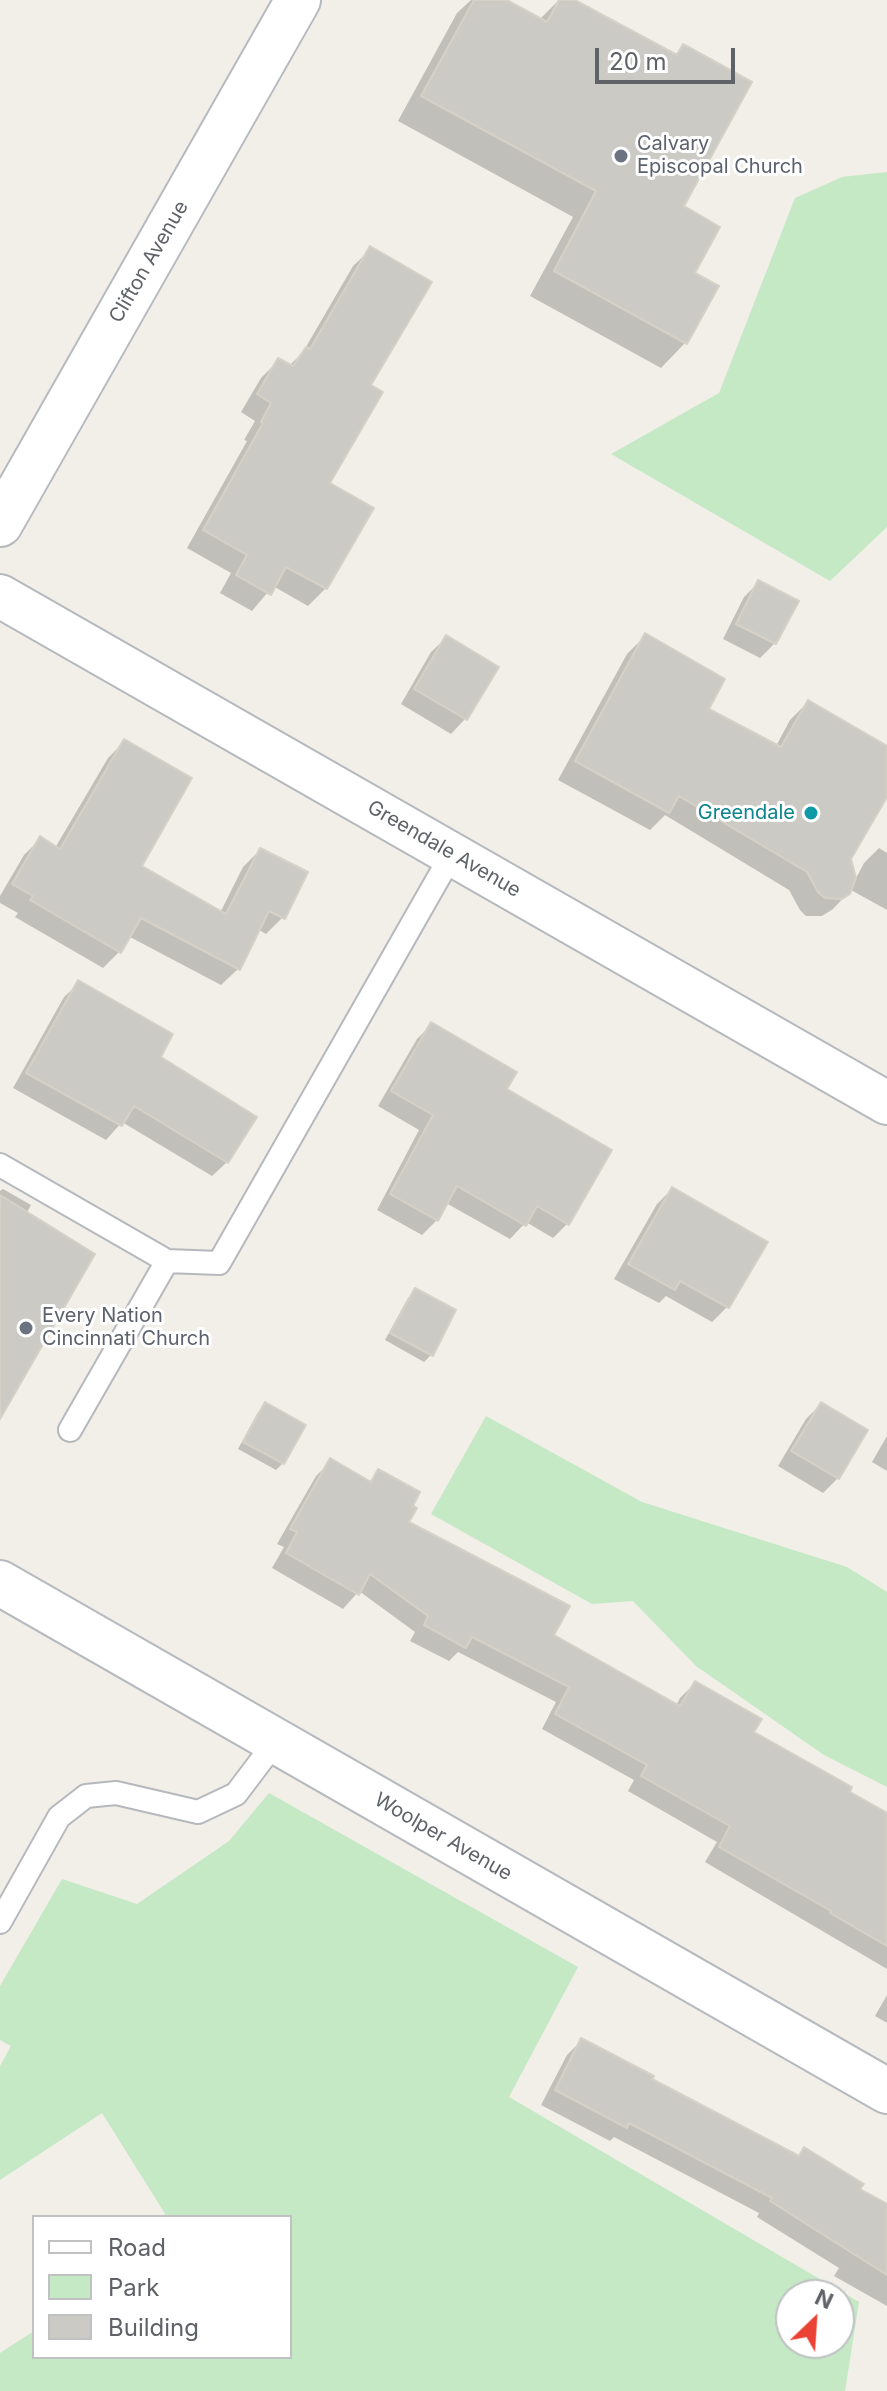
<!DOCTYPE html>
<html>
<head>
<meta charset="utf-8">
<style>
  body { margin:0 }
  #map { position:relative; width:887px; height:2391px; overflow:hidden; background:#f1efe8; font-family:Inter,sans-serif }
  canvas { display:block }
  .legend { position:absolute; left:32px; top:2215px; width:260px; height:144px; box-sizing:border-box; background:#fff; border:2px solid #bfc1c3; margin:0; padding:10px 14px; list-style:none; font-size:24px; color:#5f6368 }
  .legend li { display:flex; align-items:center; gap:16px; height:40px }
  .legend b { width:40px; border:2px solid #bfc1c3 }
  .north { position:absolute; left:775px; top:2279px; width:80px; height:80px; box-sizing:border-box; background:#fff; border:2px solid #bfc1c3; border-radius:50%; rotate:25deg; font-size:22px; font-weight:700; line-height:32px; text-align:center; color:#5f6368 }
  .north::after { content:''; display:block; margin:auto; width:28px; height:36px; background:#ea4335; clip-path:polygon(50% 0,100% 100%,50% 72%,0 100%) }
  .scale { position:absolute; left:595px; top:48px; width:140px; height:36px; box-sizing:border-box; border:4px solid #5f6368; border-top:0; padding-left:10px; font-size:24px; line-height:28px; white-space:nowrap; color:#5f6368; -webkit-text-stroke:6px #fff; paint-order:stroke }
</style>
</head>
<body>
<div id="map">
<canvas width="887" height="2391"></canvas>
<ul class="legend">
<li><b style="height:10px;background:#fff"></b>Road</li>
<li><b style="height:22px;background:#c5e8c5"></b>Park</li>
<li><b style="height:22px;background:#cccac5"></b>Building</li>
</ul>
<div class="north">N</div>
<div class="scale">20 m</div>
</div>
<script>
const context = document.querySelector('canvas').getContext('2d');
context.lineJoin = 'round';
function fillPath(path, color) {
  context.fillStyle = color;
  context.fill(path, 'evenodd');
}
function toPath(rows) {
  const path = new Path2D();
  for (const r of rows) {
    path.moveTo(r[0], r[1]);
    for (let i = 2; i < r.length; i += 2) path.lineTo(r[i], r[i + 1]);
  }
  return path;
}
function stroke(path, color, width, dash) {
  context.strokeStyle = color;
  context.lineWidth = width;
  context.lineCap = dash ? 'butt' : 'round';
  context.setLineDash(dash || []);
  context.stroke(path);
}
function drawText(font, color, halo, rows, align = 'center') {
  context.font = font + ' Inter,sans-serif';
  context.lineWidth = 6;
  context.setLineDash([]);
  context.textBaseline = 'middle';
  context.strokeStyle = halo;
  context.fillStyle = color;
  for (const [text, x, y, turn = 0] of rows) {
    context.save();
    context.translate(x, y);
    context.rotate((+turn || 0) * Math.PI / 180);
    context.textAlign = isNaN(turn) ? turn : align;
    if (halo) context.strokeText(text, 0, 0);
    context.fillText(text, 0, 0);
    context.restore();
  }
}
const green = toPath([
  [887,172,887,527,830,581,611,454,719,393,795,198,842,177],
  [486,1416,642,1502,847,1567,887,1592,887,1787,824,1755,696,1666,633,1601,592,1604,431,1514],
  [269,1793,578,1967,509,2097,859,2302,845,2391,0,2391,0,2353,34,2331,34,2357,290,2357,290,2217,167,2217,102,2113,0,2180,0,2066,11,2046,0,2040,0,1986,62,1879,137,1904,229,1841],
  [839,2295,839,2343,791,2343,791,2295]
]);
const shadow = toPath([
  [471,0,503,0,539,20,559,0,571,0,674,56,683,46,681,207,692,274,685,343,661,368,530,296,573,217,398,121,457,13],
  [371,249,369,386,327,484,326,588,308,606,273,586,252,611,220,593,231,573,187,548,247,441,244,440,255,421,241,412,261,378,279,360,289,366,303,352,353,266],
  [759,582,775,643,760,658,723,639,744,597],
  [645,636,706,710,776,746,790,720,808,702,887,748,887,793,849,859,855,880,864,863,879,848,887,853,887,910,851,890,833,909,822,916,806,916,800,910,789,890,665,815,650,830,558,780,627,654],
  [446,638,496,667,465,719,451,734,401,704,431,652],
  [124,742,139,867,220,913,243,867,260,850,283,917,266,934,259,930,238,969,221,985,128,936,119,952,103,968,15,917,18,913,0,903,0,896,24,855,40,839,55,848,108,758],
  [79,983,158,1058,227,1162,212,1176,122,1122,106,1140,13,1088,64,997],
  [431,1025,505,1089,568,1223,553,1238,526,1222,510,1239,446,1203,437,1220,422,1235,377,1210,419,1130,378,1106,417,1039],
  [3,1189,31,1205,26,1214,0,1411,0,1191],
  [672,1189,765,1242,727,1307,712,1322,666,1296,659,1303,614,1279,657,1204],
  [415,1291,431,1355,424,1362,385,1340,408,1298],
  [821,1404,838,1478,823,1493,778,1466,806,1419],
  [266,1405,283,1463,276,1470,238,1449,258,1412],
  [887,1436,887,1471,872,1462],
  [331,1461,368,1483,378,1472,406,1523,552,1636,676,1706,680,1698,695,1683,752,1733,887,1816,887,1969,705,1862,717,1842,628,1791,634,1780,542,1729,556,1702,458,1652,449,1661,410,1641,415,1632,359,1591,343,1609,272,1568,284,1547,277,1544,316,1476],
  [887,1995,887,2023,875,2016],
  [582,2040,650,2080,797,2157,804,2149,857,2190,887,2207,887,2306,834,2276,839,2268,757,2217,759,2213,614,2137,610,2141,541,2105,567,2055]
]);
const building = toPath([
  [474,0,507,0,547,22,559,0,575,0,677,55,683,44,752,82,684,206,720,227,695,273,719,286,687,344,554,271,596,191,421,96,474,0],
  [370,246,432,282,371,385,383,392,330,483,374,508,327,589,286,567,271,595,236,575,247,555,203,530,263,423,261,422,271,403,257,394,278,358,293,366,306,347,310,349,370,246],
  [758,580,799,601,776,644,736,624,758,580],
  [645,633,725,679,709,709,781,747,808,700,887,746,887,797,851,859,856,878,850,894,842,899,825,898,818,892,807,872,679,796,669,813,575,761,645,633],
  [446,635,499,667,467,720,414,689,446,635],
  [124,739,192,778,142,866,226,914,260,848,308,872,285,919,269,911,240,970,141,918,121,953,30,900,33,896,12,884,40,836,60,849,124,739],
  [78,980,173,1034,161,1057,257,1117,228,1163,134,1106,122,1126,26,1073,78,980],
  [431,1022,517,1072,507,1089,612,1150,569,1225,537,1206,526,1226,457,1186,438,1221,390,1194,433,1115,391,1091,431,1022],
  [672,1187,768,1242,729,1308,680,1281,675,1290,628,1264,672,1187],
  [0,1195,95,1254,0,1419,0,1195],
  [415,1288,456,1310,433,1356,390,1333,415,1288],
  [265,1402,306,1425,284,1464,243,1442,265,1402],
  [821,1402,868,1430,839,1479,791,1451,821,1402],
  [330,1458,371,1482,378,1469,420,1492,413,1506,417,1508,409,1522,570,1606,554,1635,680,1706,695,1681,762,1719,754,1732,852,1787,850,1792,887,1813,887,1946,830,1913,831,1911,719,1847,730,1826,641,1776,647,1765,555,1714,569,1687,472,1637,466,1648,424,1625,428,1616,370,1574,359,1595,286,1553,297,1532,290,1529,330,1458],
  [581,2038,654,2076,652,2079,799,2156,804,2147,864,2184,860,2189,887,2204,887,2275,770,2201,772,2198,629,2123,627,2128,555,2090,581,2038]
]);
const lane = toPath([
  [0,1165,167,1261,219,1263,452,854],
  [70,1430,167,1261],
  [0,1922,59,1817,86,1796,116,1793,198,1812,236,1794,276,1741]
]);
const street = toPath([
  [0,596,887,1103]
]);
const secondary = toPath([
  [0,524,298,0],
  [0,1583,887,2091]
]);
const markers = [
  [621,156,8,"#6b7280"],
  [811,813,8,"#0f9aa8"],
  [26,1328,8,"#6b7280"]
];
const worshipNames = [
  ["Calvary",637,144],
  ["Episcopal Church",637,167],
  ["Every Nation",42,1316],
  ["Cincinnati Church",42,1339]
];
const streetNames = [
  ["Clifton Avenue",149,262,-60],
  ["Greendale Avenue",444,849,30],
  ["Woolper Avenue",443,1837,30]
];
const cultureNames = [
  ["Greendale",795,813]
];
fillPath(green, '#c5e8c5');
fillPath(shadow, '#0003');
fillPath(building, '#cccac5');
stroke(building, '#d6d1c6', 2);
stroke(lane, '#b5b8bc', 26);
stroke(street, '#b5b8bc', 46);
stroke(secondary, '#b6babf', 48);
stroke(lane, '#fff', 22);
stroke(street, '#fff', 42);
stroke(secondary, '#fff', 44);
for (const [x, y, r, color] of markers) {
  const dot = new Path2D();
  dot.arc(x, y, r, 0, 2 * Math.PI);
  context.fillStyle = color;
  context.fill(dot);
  stroke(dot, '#fff', 3);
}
drawText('20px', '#5b616d', '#fff', worshipNames, 'left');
drawText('20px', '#5f6368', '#fff', streetNames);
drawText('20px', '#0d838f', '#fff', cultureNames, 'right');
</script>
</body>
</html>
